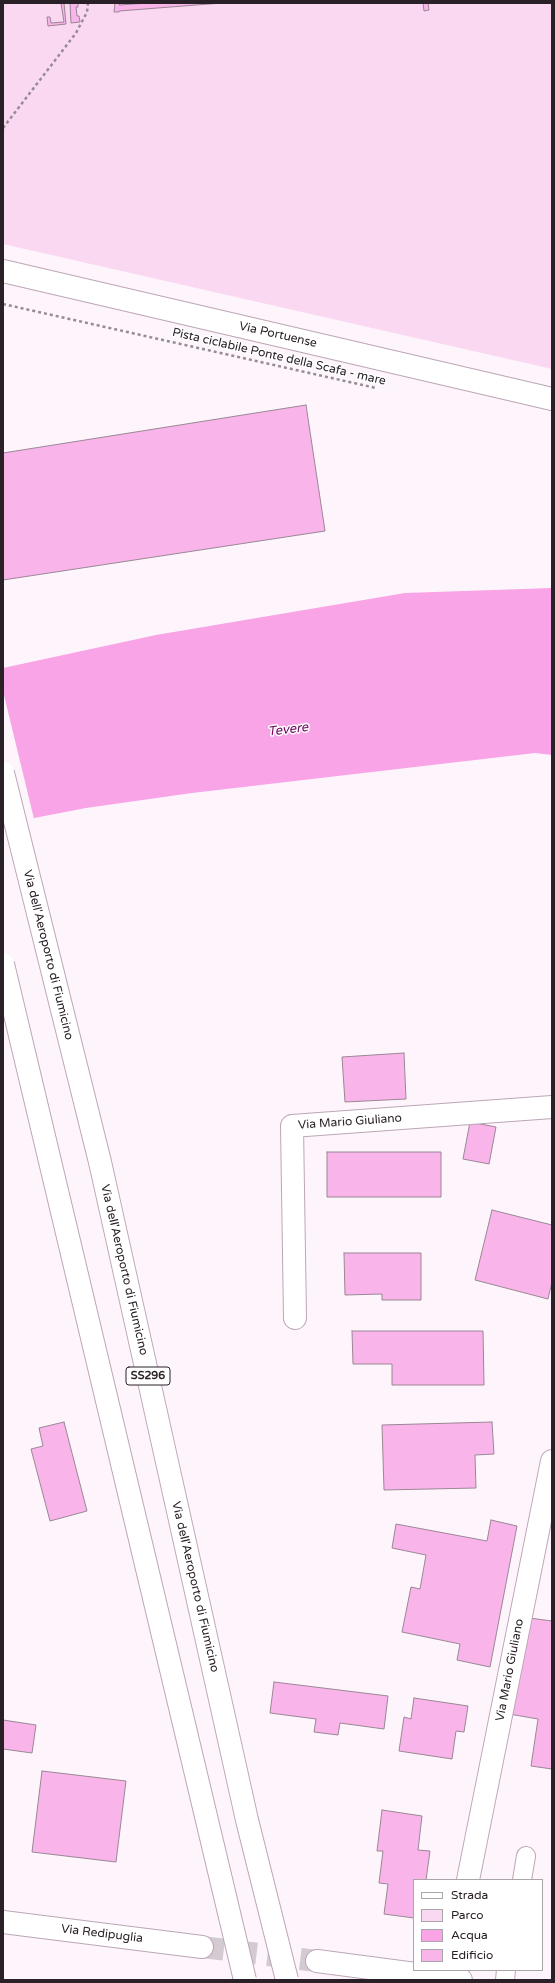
<!DOCTYPE html>
<html>
<head>
<meta charset="utf-8">
<style>
  body { margin:0 }
  #map { position:relative; width:555px; height:1983px; overflow:hidden; background:#fef5fc; font-family:"Varela Round",sans-serif }
  canvas { display:block }
  .frame { position:absolute; inset:0; border:4px solid #292127; pointer-events:none }
  .legend { position:absolute; left:413px; top:1879px; width:130px; height:92px; box-sizing:border-box; background:#fff; border:1px solid #a9a6a9; margin:0; padding:5px 7px; list-style:none; font-size:12px; color:#292127 }
  .legend li { display:flex; align-items:center; gap:8px; height:20px }
  .legend b { width:20px; border:1px solid #a9a6a9 }
</style>
</head>
<body>
<div id="map">
<canvas width="555" height="1983"></canvas>
<div class="frame"></div>
<ul class="legend">
<li><b style="height:5px;background:#fff"></b>Strada</li>
<li><b style="height:11px;background:#fad8f2"></b>Parco</li>
<li><b style="height:11px;background:#f8a4e7"></b>Acqua</li>
<li><b style="height:11px;background:#f9b5ea"></b>Edificio</li>
</ul>
</div>
<script>
const context = document.querySelector('canvas').getContext('2d');
context.lineJoin = 'round';
function fillPath(path, color) {
  context.fillStyle = color;
  context.fill(path, 'evenodd');
}
function toPath(rows) {
  const path = new Path2D();
  for (const r of rows) {
    path.moveTo(r[0], r[1]);
    for (let i = 2; i < r.length; i += 2) path.lineTo(r[i], r[i + 1]);
  }
  return path;
}
function stroke(path, color, width, dash) {
  context.strokeStyle = color;
  context.lineWidth = width;
  context.lineCap = dash ? 'butt' : 'round';
  context.setLineDash(dash || []);
  context.stroke(path);
}
function drawText(font, color, halo, rows, align = 'center') {
  context.font = font + ' "Varela Round",sans-serif';
  context.lineWidth = 3;
  context.setLineDash([]);
  context.textBaseline = 'middle';
  context.strokeStyle = halo;
  context.fillStyle = color;
  for (const [text, x, y, turn = 0] of rows) {
    context.save();
    context.translate(x, y);
    context.rotate((+turn || 0) * Math.PI / 180);
    context.textAlign = isNaN(turn) ? turn : align;
    if (halo) context.strokeText(text, 0, 0);
    context.fillText(text, 0, 0);
    context.restore();
  }
}
const green = toPath([
  [3,3,552,3,552,369,3,244]
]);
const water = toPath([
  [552,588,552,755,535,753,192,793,86,808,3,824,3,668,156,635,405,593]
]);
const pier = toPath([
  [3,691,34,819,3,826]
]);
const building = toPath([
  [61,3,64,3,66,24,48,26,47,17,50,17,51,23,64,22,61,3],
  [70,3,78,3,78,7,76,7,77,16,79,16,80,22,71,23,70,3],
  [115,3,119,3,119,5,148,3,222,3,119,11,119,12,114,12,115,3],
  [423,3,428,3,429,10,424,11,423,3],
  [306,405,325,531,3,580,3,453,306,405],
  [404,1053,406,1099,345,1102,342,1057,404,1053],
  [470,1122,496,1127,489,1164,463,1159,470,1122],
  [327,1152,441,1152,441,1197,327,1197,327,1152],
  [492,1210,552,1225,552,1282,548,1299,475,1280,492,1210],
  [344,1253,421,1253,421,1300,382,1300,382,1294,345,1295,344,1253],
  [352,1331,483,1331,484,1385,392,1385,392,1364,353,1364,352,1331],
  [64,1422,87,1511,50,1521,31,1449,43,1446,39,1428,64,1422],
  [492,1422,494,1454,475,1455,476,1488,384,1490,382,1425,492,1422],
  [491,1520,517,1526,490,1667,457,1660,460,1644,402,1632,411,1587,420,1589,426,1555,392,1548,396,1524,487,1541,491,1520],
  [522,1617,552,1621,552,1769,531,1766,538,1719,509,1714,522,1617],
  [274,1682,388,1696,384,1729,340,1723,338,1735,314,1732,316,1719,270,1713,274,1682],
  [414,1698,468,1706,464,1732,456,1731,452,1759,399,1751,404,1717,411,1719,414,1698],
  [3,1720,36,1725,32,1753,3,1749,3,1720],
  [42,1771,126,1781,116,1862,32,1852,42,1771],
  [382,1810,422,1816,418,1850,430,1851,426,1880,414,1880,414,1918,384,1914,388,1884,379,1883,383,1851,377,1851,382,1810]
]);
const secondaryTunnel = toPath([
  [202,1947,317,1961]
]);
const path = toPath([
  [3,128,76,33,87,12,88,3],
  [3,304,376,388]
]);
const lane = toPath([
  [522,1880,526,1856],
  [505,1980,506,1970]
]);
const street = toPath([
  [295,1318,292,1126,552,1107],
  [468,1880,552,1461]
]);
const secondary = toPath([
  [3,271,552,399],
  [3,1922,202,1947],
  [317,1961,461,1980]
]);
const primaryBridge = toPath([
  [3,773,100,1162,247,1820,287,1980],
  [3,964,245,1980]
]);
const shields = [
  [148,1376,44]
];
const shieldNames = [
  ["SS296",148,1376]
];
const streetNames = [
  ["Via Portuense",278,335,13],
  ["Pista ciclabile Ponte della Scafa - mare",279,357,13],
  ["Via dell'Aeroporto di Fiumicino",48,955,76],
  ["Via Mario Giuliano",350,1122,-4],
  ["Via dell'Aeroporto di Fiumicino",124,1270,77],
  ["Via dell'Aeroporto di Fiumicino",195,1587,77],
  ["Via Mario Giuliano",510,1670,-79],
  ["Via Redipuglia",102,1934,7]
];
const waterNames = [
  ["Tevere",288,730,-7]
];
fillPath(green, '#fad8f2');
fillPath(water, '#f8a4e7');
fillPath(pier, '#fef5fc');
fillPath(building, '#f9b5ea');
stroke(building, '#9a8695', 1);
stroke(secondaryTunnel, '#d3cbd1', 22, [22, 11]);
stroke(lane, '#bca6b7', 20);
stroke(street, '#bca6b7', 24);
stroke(secondary, '#bca6b7', 24);
stroke(path, '#968d94', 2.5, [3, 3]);
stroke(lane, '#fff', 18);
stroke(street, '#fff', 22);
stroke(secondary, '#fff', 22);
stroke(primaryBridge, '#bca6b7', 24, []);
stroke(primaryBridge, '#fff', 22);
for (const [x, y, w] of shields) {
  const box = new Path2D();
  box.roundRect(x - w / 2, y - 9, w, 18, 3);
  context.fillStyle = '#fff';
  context.fill(box);
  stroke(box, '#292127', 1);
}
drawText('bold 11px', '#292127', null, shieldNames);
drawText('12px', '#292127', '#fff', streetNames);
drawText('italic 13px', '#6c045f', '#fff', waterNames);
</script>
</body>
</html>
